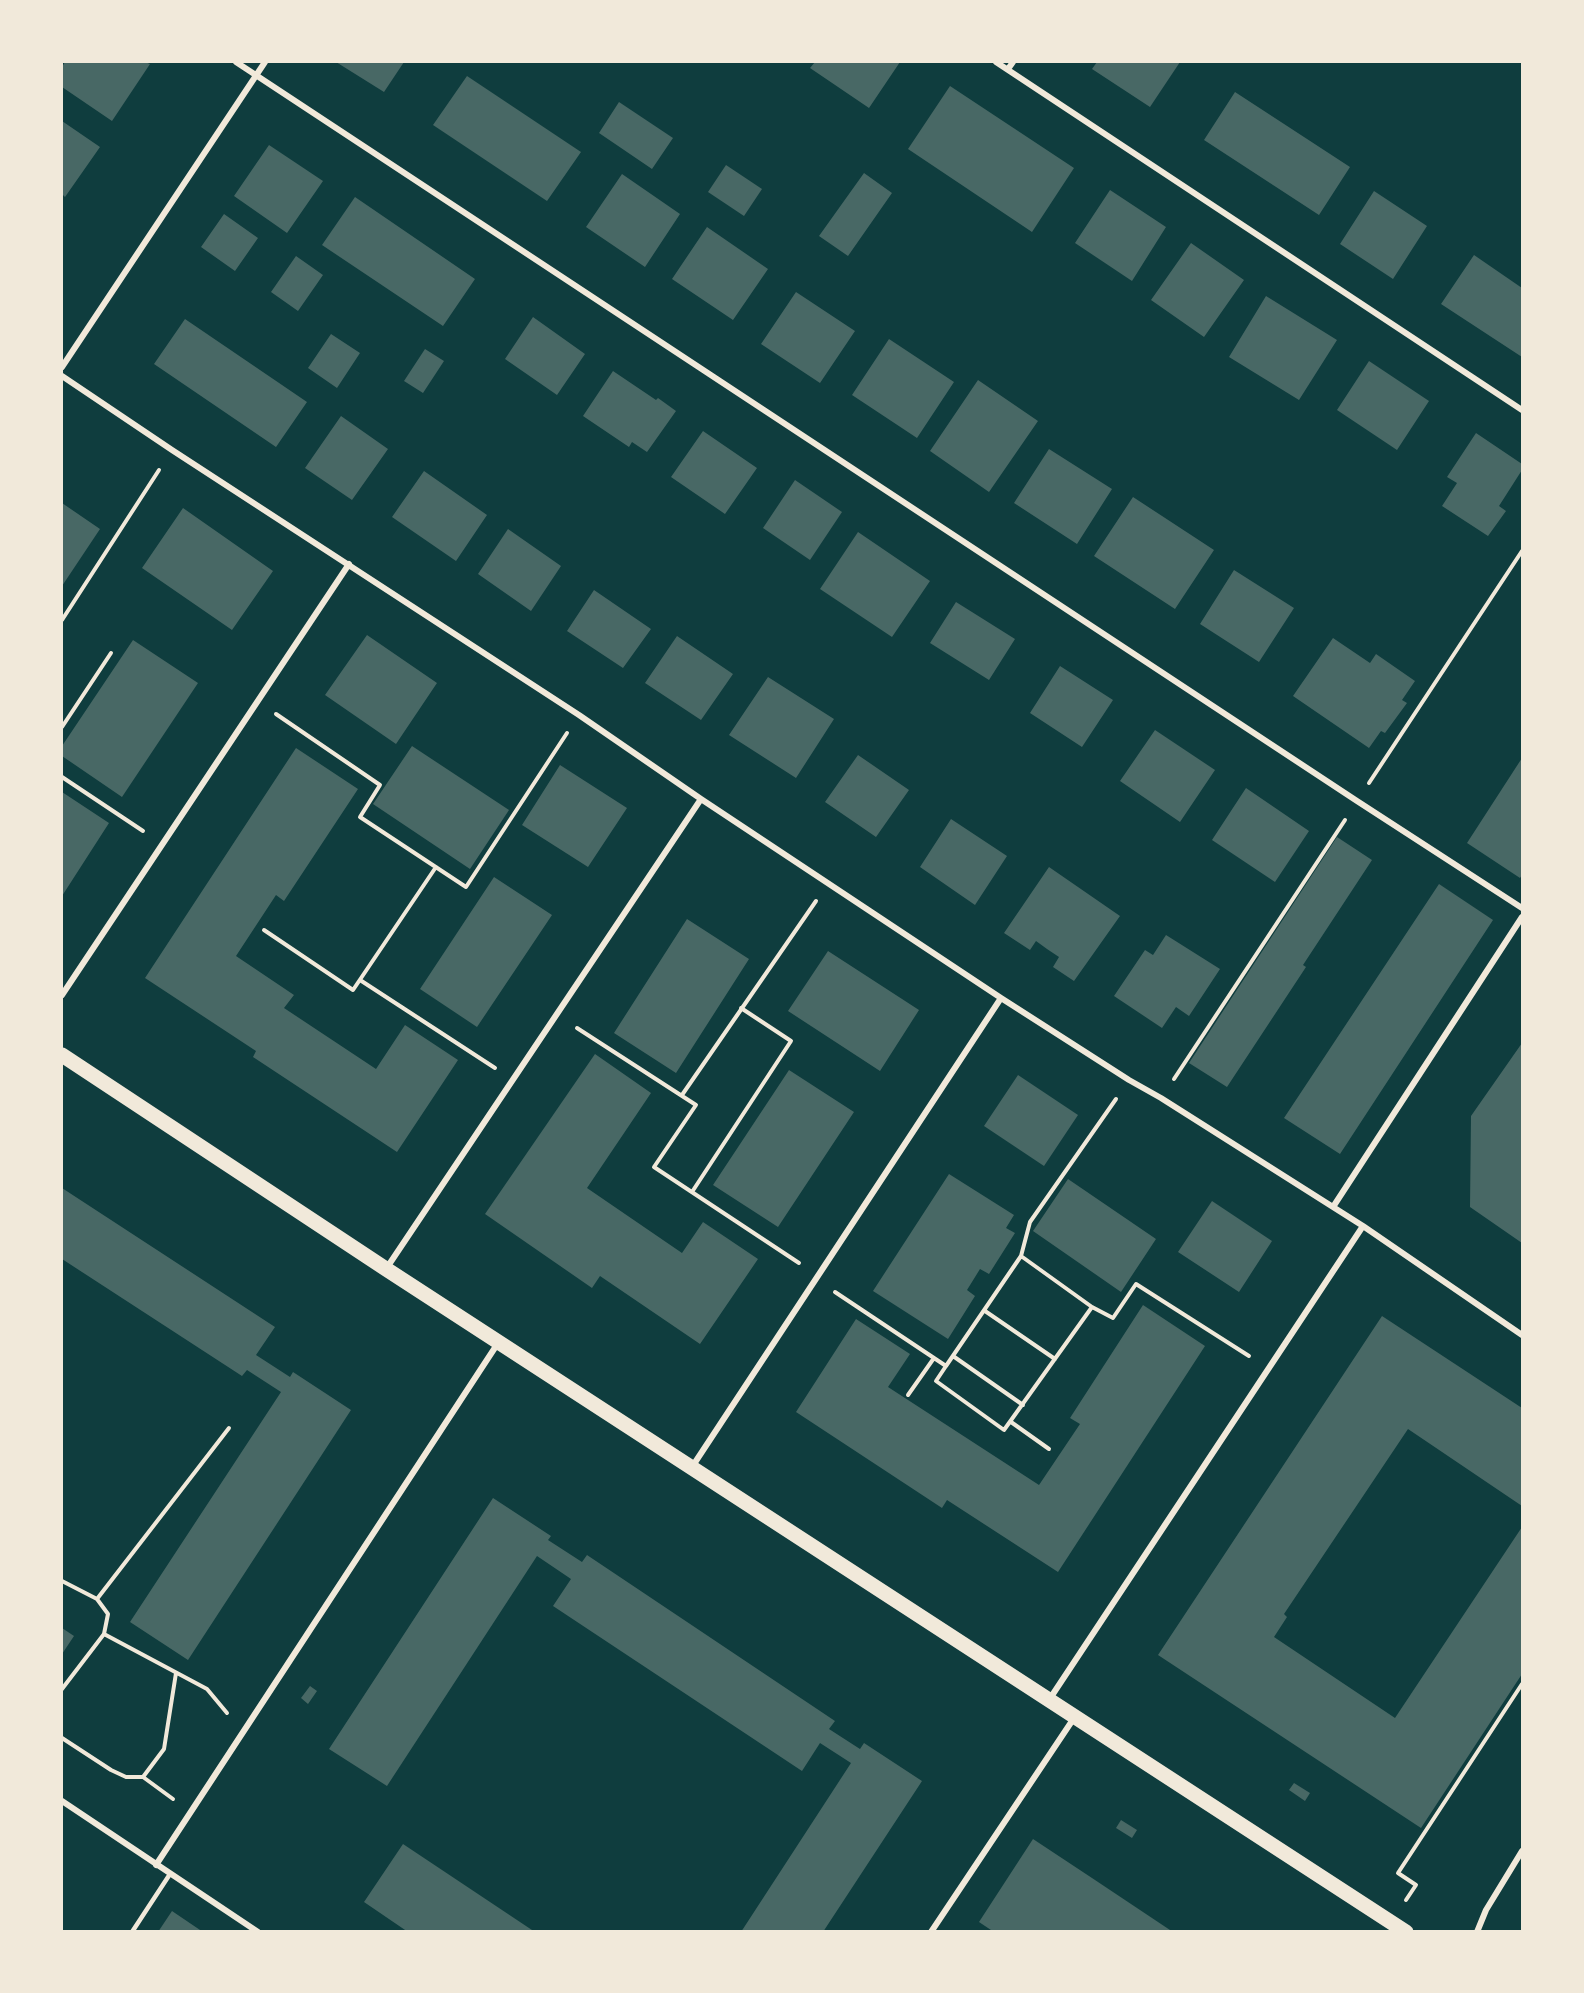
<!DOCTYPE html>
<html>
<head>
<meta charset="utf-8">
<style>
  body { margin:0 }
  #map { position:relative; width:1584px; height:1993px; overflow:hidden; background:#0f3d3e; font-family:Ubuntu,sans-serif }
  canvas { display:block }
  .frame { position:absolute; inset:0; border:63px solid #f1e9da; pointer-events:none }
</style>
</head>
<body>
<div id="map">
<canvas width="1584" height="1993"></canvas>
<div class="frame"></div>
</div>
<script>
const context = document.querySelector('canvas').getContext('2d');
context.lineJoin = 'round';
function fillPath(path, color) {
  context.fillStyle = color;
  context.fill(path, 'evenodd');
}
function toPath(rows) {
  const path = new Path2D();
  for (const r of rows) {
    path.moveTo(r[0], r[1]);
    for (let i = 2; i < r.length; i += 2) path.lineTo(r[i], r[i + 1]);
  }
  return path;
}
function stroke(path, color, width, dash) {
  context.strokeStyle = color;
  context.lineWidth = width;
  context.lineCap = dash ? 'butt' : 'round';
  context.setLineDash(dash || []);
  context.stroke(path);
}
const building = toPath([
  [65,62,145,62,150,64,112,121,62,87,62,67],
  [336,62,404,62,384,92],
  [815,62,900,62,869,108,810,68],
  [1097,62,1180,62,1150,107,1092,69],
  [467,76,581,152,547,201,433,125],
  [950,86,1074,168,1032,232,908,149],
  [1235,92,1350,167,1319,215,1204,140],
  [619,102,673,138,652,169,599,133],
  [62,121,100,147,65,197,62,194],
  [269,145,323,181,287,233,234,196],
  [726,165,762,189,744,216,708,192],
  [864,173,892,193,848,256,819,236],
  [622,174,680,214,645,267,586,227],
  [1110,190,1166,227,1132,281,1075,243],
  [1374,191,1427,226,1393,279,1340,244],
  [355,197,475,279,443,326,322,245],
  [224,214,258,238,235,271,201,247],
  [707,227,768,269,733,320,672,279],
  [1191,243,1244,280,1204,337,1151,300],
  [1474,255,1522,288,1522,357,1441,304],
  [296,256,323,275,298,311,271,292],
  [796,292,855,331,820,383,761,344],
  [1266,296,1337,340,1299,400,1229,357],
  [533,317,585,354,557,395,505,359],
  [185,319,307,402,276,447,154,364],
  [331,334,360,353,337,388,308,368],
  [889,339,954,382,917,438,852,395],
  [425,349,444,361,423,393,404,381],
  [1369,361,1429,401,1397,450,1337,410],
  [613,371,656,400,658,398,676,411,647,452,632,442,629,447,583,416],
  [978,380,1038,421,989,492,930,451],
  [341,416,388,449,352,500,305,468],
  [703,431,757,468,725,514,671,477],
  [1476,433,1522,464,1522,470,1499,506,1506,511,1488,536,1442,506,1457,483,1447,477],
  [1049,449,1112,489,1077,544,1014,503],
  [424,471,487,515,456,561,392,517],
  [795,480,842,512,810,560,763,528],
  [1133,497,1214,550,1175,609,1094,556],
  [62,503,100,529,62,586],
  [183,508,273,571,232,630,142,568],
  [508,529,561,566,531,611,478,574],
  [858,532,930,581,892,637,820,589],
  [1234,570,1294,608,1259,662,1200,624],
  [594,590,651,629,623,668,567,631],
  [956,602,1015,639,989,680,930,643],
  [367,635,437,683,396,744,325,695],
  [677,636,733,674,701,720,645,683],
  [1333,638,1370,663,1376,654,1415,681,1402,700,1407,703,1385,733,1381,731,1369,748,1293,696],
  [133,640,198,683,122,797,62,756,62,746],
  [1060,666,1113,700,1082,747,1030,713],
  [768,677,834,719,796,778,729,735],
  [1155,730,1215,770,1180,822,1120,781],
  [412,746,509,810,470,869,373,804],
  [296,748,358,789,284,901,276,895,236,956,294,995,284,1008,376,1069,405,1025,458,1060,397,1152,253,1057,256,1051,145,978],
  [858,755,909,790,876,837,825,802],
  [1522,758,1522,875,1520,878,1467,843],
  [560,765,627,808,588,867,522,825],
  [1246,788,1309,831,1275,882,1212,840],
  [62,792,109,823,62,896],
  [951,819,1007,856,975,905,920,867],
  [1337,837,1372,860,1303,965,1306,967,1227,1087,1189,1063],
  [1049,867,1120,916,1074,981,1053,967,1059,957,1047,949,1036,941,1030,950,1004,933],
  [494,877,552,915,477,1027,420,989],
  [1439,884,1493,920,1340,1154,1284,1118],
  [687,919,749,959,676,1073,614,1033],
  [1166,935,1220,969,1189,1016,1176,1007,1162,1028,1114,996,1145,950,1153,955],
  [828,951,919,1010,880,1071,788,1011],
  [1522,1043,1522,1243,1470,1207,1471,1116],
  [595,1054,651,1093,587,1188,682,1253,703,1222,758,1259,700,1344,600,1276,592,1288,485,1214],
  [789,1070,854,1112,778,1227,713,1185],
  [1018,1075,1078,1115,1044,1166,984,1126],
  [949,1174,1014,1215,1006,1228,1015,1233,989,1274,980,1269,967,1290,975,1296,948,1339,873,1291],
  [1068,1179,1156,1239,1121,1292,1033,1231],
  [62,1188,275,1327,256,1355,290,1377,293,1372,351,1410,188,1660,130,1622,281,1392,247,1370,242,1376,62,1259],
  [1212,1201,1272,1241,1239,1292,1178,1252],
  [1143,1305,1205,1346,1058,1572,947,1500,942,1508,796,1412,856,1319,910,1354,888,1387,1039,1485,1080,1424,1070,1418],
  [1382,1316,1522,1408,1522,1506,1408,1429,1284,1614,1287,1617,1274,1637,1395,1718,1522,1527,1522,1674,1421,1828,1158,1655],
  [493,1498,551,1536,548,1540,582,1562,587,1555,835,1721,829,1729,860,1749,864,1743,922,1781,823,1932,741,1932,851,1763,820,1743,802,1771,553,1606,571,1579,537,1556,387,1786,329,1749],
  [62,1628,74,1636,62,1654],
  [310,1686,317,1691,308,1704,301,1698],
  [1294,1783,1310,1793,1305,1801,1289,1790],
  [1121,1820,1137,1830,1132,1838,1116,1828],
  [1033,1839,1092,1878,1173,1932,994,1932,979,1922],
  [403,1844,535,1932,408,1932,364,1902],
  [172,1911,203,1932,158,1932]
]);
const path = toPath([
  [62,620,159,470],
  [276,714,380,785,360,817,466,887,567,733],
  [62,727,111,653],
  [62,777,143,831],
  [1369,783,1522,551],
  [264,930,353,990,436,867],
  [360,980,495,1068],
  [577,1028,696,1105,654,1167,799,1263],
  [1174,1079,1345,820],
  [682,1095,816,901],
  [692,1192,791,1041,741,1008],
  [1021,1256,1092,1307,1113,1318,1136,1284,1249,1356],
  [835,1292,946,1366,1021,1256,1030,1222,1116,1099],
  [985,1311,1055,1359],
  [953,1356,1023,1405],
  [946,1366,936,1381,1004,1430,1092,1307],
  [908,1395,934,1358],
  [1011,1422,1049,1449],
  [62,1581,97,1599,108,1614,104,1634,207,1689,227,1713],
  [97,1599,229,1428],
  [62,1689,104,1634],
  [62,1738,111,1770,126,1777,143,1777,173,1799],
  [143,1777,164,1749,176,1673],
  [1406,1900,1416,1885,1398,1873,1522,1684]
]);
const service = toPath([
  [132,1932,170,1874]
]);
const minor = toPath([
  [236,62,1357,801,1522,908],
  [996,62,1522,410],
  [1008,69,1013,62],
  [62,367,265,62],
  [62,376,172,450,579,715,701,799,1001,998,1129,1080,1161,1098,1363,1226,1522,1335],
  [62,995,349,564],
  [1333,1207,1522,917],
  [386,1269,701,799],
  [692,1467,1001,998],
  [1049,1700,1363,1226],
  [62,1801,258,1932],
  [156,1865,498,1343],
  [931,1932,1074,1718],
  [1477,1932,1486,1910,1522,1851]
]);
const primary = toPath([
  [62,1055,386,1269,1406,1932]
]);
fillPath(building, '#486865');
stroke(path, '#f1e9da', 4);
stroke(service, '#f1e9da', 4.5);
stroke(minor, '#f1e9da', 6);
stroke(primary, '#f1e9da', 15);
</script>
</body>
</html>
